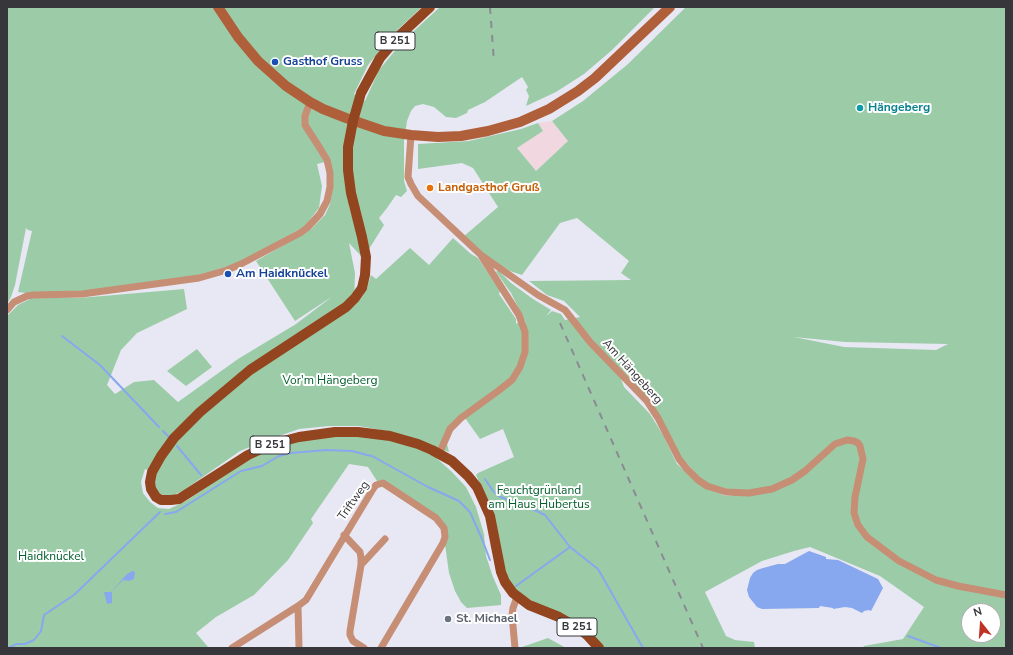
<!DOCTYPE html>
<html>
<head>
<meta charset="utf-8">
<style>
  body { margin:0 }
  #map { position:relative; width:1013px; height:655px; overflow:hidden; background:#e8e7f4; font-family:"Nunito Sans",sans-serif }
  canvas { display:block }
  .frame { position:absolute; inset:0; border:8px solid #36363b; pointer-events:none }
  .north { position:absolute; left:961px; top:603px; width:40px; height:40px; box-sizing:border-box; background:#fff; border:1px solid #afafb1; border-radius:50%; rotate:343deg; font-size:11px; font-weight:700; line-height:16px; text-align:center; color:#36363b }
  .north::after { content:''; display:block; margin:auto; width:14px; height:18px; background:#bf3324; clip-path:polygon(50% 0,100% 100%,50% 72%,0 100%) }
</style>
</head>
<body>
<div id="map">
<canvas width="1013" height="655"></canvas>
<div class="frame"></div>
<div class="north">N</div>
</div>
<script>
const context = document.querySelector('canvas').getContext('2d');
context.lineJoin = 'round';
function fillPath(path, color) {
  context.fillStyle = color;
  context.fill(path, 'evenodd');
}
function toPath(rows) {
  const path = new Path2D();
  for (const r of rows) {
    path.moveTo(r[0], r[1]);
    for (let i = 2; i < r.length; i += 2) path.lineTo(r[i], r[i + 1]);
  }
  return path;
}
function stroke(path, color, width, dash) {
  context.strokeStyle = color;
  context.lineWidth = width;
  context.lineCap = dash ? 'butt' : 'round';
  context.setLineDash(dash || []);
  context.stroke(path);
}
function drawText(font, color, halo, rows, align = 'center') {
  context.font = font + ' "Nunito Sans",sans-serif';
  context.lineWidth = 4;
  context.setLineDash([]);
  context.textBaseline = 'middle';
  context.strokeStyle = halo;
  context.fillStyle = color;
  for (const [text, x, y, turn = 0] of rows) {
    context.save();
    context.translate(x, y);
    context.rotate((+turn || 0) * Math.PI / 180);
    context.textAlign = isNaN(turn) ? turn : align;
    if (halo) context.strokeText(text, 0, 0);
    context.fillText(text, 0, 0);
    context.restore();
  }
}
const commercial = toPath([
  [552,121,568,141,536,171,517,148,543,131,538,123]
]);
const green = toPath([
  [7,7,422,7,394,33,368,65,354,94,365,101,379,70,403,41,440,7,655,7,612,50,584,74,556,92,526,106,529,96,526,90,528,87,522,77,485,102,468,110,467,113,456,118,446,117,434,107,423,104,415,106,411,111,407,121,404,141,404,181,407,191,401,197,396,195,387,208,379,218,384,225,369,249,360,209,349,206,358,237,362,257,349,243,355,273,354,306,362,297,367,288,371,275,376,279,410,248,429,265,453,238,471,254,478,258,500,291,499,294,516,319,516,324,519,322,521,326,526,323,511,293,496,272,498,270,511,283,533,299,551,310,546,316,552,311,561,314,565,320,580,317,564,301,547,295,529,281,631,280,621,273,629,261,577,218,560,223,522,275,510,271,483,255,463,237,498,207,473,168,462,163,418,169,418,144,469,141,521,129,538,123,543,131,517,148,536,171,568,141,552,121,583,101,628,64,686,7,1006,7,1006,648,863,648,864,646,903,639,924,607,880,576,810,547,794,551,762,561,705,592,726,636,735,640,754,642,755,648,599,648,551,612,521,594,512,586,507,576,488,501,476,475,478,473,514,457,503,429,480,439,465,418,453,428,447,444,449,452,387,431,359,426,329,426,299,429,265,441,240,451,184,490,172,496,164,496,156,491,154,485,155,473,145,469,141,482,143,493,150,502,158,508,169,509,186,501,241,464,266,451,291,442,323,436,365,437,406,443,432,454,452,472,466,487,476,507,484,534,486,556,493,577,501,595,501,605,467,608,461,602,455,591,449,573,443,530,435,520,377,481,368,467,349,464,311,519,313,523,288,560,254,595,216,617,196,633,209,648,7,648,7,316,18,305,30,299,43,297,78,298,103,296,184,289,187,309,137,333,121,350,107,385,115,394,134,382,154,380,178,402,238,359,296,324,333,296,295,321,256,261,310,230,325,215,330,204,333,187,329,161,317,164,322,186,319,208,304,227,236,264,195,276,67,293,33,294,18,292,32,231,28,230,26,228,15,285,11,297,7,304],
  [794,337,845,342,948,344,936,350,844,347],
  [617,368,659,416,678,453,703,482,727,490,751,491,770,487,765,492,726,496,703,487,677,464,663,435,650,414,624,387],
  [969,611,993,611,993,635,969,635],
  [197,349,212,367,186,386,167,371],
  [548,638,566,648,522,648,522,647]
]);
const water = toPath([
  [809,551,826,557,826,559,838,560,878,579,883,588,871,611,869,610,864,611,862,613,852,608,845,607,833,609,833,608,820,606,819,608,762,609,757,607,749,597,747,590,750,578,753,573,757,570,763,568,778,564,785,564],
  [132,571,135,572,134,579,129,581,123,580,112,591,112,603,107,604,104,592,111,592,126,575]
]);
const stream = toPath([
  [62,336,100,365,159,427],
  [163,431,169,437],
  [177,446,201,475],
  [279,449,286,454],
  [485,479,493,491,500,497,524,505,545,515,570,547,598,569,643,648],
  [165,514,176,512,241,471,262,466,279,456,291,453,326,450,352,451,367,455,372,456,428,487,459,501,470,512,482,539,490,560],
  [516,586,570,547],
  [908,636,941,648],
  [8,648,17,644,25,644,34,640,41,631,44,615,74,595,160,512]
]);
const street = toPath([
  [411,135,408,177,411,184,418,196,481,255,538,295,565,310,590,342,647,401,658,418,679,459,687,469,698,480,707,486,726,492,749,493,772,489,792,480,805,471,835,444,847,440,854,441,858,443,860,446,863,459,855,497,854,513,858,525,867,537,899,561,936,580,958,586,1006,595],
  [7,310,14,302,27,296,34,295,82,294,199,278,227,270,241,264,300,233,307,228,320,214,327,201,330,187,330,173,327,160,321,150,305,125,305,116,310,102],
  [439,454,450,429,461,418,498,391,512,380,520,367,525,352,525,332,519,315,482,257],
  [344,535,360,552,361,558,361,565,350,631,350,635,353,641,364,648],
  [361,565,385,539],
  [298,606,299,648],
  [232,648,298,606,306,600,373,489,376,485,383,483,436,518,444,528,445,537,443,543,381,648],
  [515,648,512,615,513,608,517,597]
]);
const secondary = toPath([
  [218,7,238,37,258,61,286,86,310,102,323,109,346,118,384,131,411,135,438,137,461,136,488,131,520,122,549,109,578,91,595,78,670,7]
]);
const primary = toPath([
  [430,7,399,36,380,58,361,93,353,121,348,147,348,170,351,193,362,237,366,257,365,275,362,288,355,298,346,307,250,370,200,412,174,438,161,456,152,472,150,482,151,489,156,497,161,500,171,500,179,499,248,455,272,444,299,437,335,432,358,432,390,436,418,444,432,450,452,461,468,476,477,487,490,516,501,572,505,582,513,593,529,605,559,617,577,627,588,636,599,648]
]);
const rail = toPath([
  [490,7,494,62],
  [560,323,703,648]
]);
const markers = [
  [275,62,4,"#1a4fb4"],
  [860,108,4,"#0f9aa8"],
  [430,188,4,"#e8710a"],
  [228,274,4,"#1a4fb4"],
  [448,619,4,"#6b7280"]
];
const shields = [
  [395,41,40],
  [270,445,40],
  [577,627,40]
];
const shieldNames = [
  ["B 251",395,41],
  ["B 251",270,445],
  ["B 251",577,627]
];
const transitNames = [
  ["Gasthof Gruss",283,62],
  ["Am Haidknückel",236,274]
];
const cultureNames = [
  ["Hängeberg",868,108]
];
const foodNames = [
  ["Landgasthof Gruß",438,188]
];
const streetNames = [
  ["Am Hängeberg",632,372,48],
  ["Triftweg",354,501,-55]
];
const parkNames = [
  ["Vor'm Hängeberg",330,381],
  ["Feuchtgrünland",539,491],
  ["am Haus Hubertus",539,505],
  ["Haidknückel",51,557]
];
const worshipNames = [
  ["St. Michael",456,619]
];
fillPath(commercial, '#f1d7df');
fillPath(green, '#9ccca7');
fillPath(water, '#87a7ee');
stroke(stream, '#87a7ee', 2);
stroke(street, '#c68e75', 7);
stroke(secondary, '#af603a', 10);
stroke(primary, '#92451e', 10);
stroke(rail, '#8b8a93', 2, [7, 7]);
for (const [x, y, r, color] of markers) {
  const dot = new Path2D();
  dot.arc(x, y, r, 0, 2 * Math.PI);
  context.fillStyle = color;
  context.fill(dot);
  stroke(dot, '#fff', 1.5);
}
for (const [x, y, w] of shields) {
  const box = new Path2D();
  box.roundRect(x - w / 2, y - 9, w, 18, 3);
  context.fillStyle = '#fff';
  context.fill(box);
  stroke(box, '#36363b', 1);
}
drawText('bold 11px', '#36363b', null, shieldNames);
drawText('bold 12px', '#164399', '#fff', transitNames, 'left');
drawText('bold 12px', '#0d838f', '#fff', cultureNames, 'left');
drawText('bold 12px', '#c56008', '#fff', foodNames, 'left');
drawText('12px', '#36363b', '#fff', streetNames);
drawText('12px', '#005d2b', '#fff', parkNames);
drawText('bold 12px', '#5b616d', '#fff', worshipNames, 'left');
</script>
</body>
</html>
